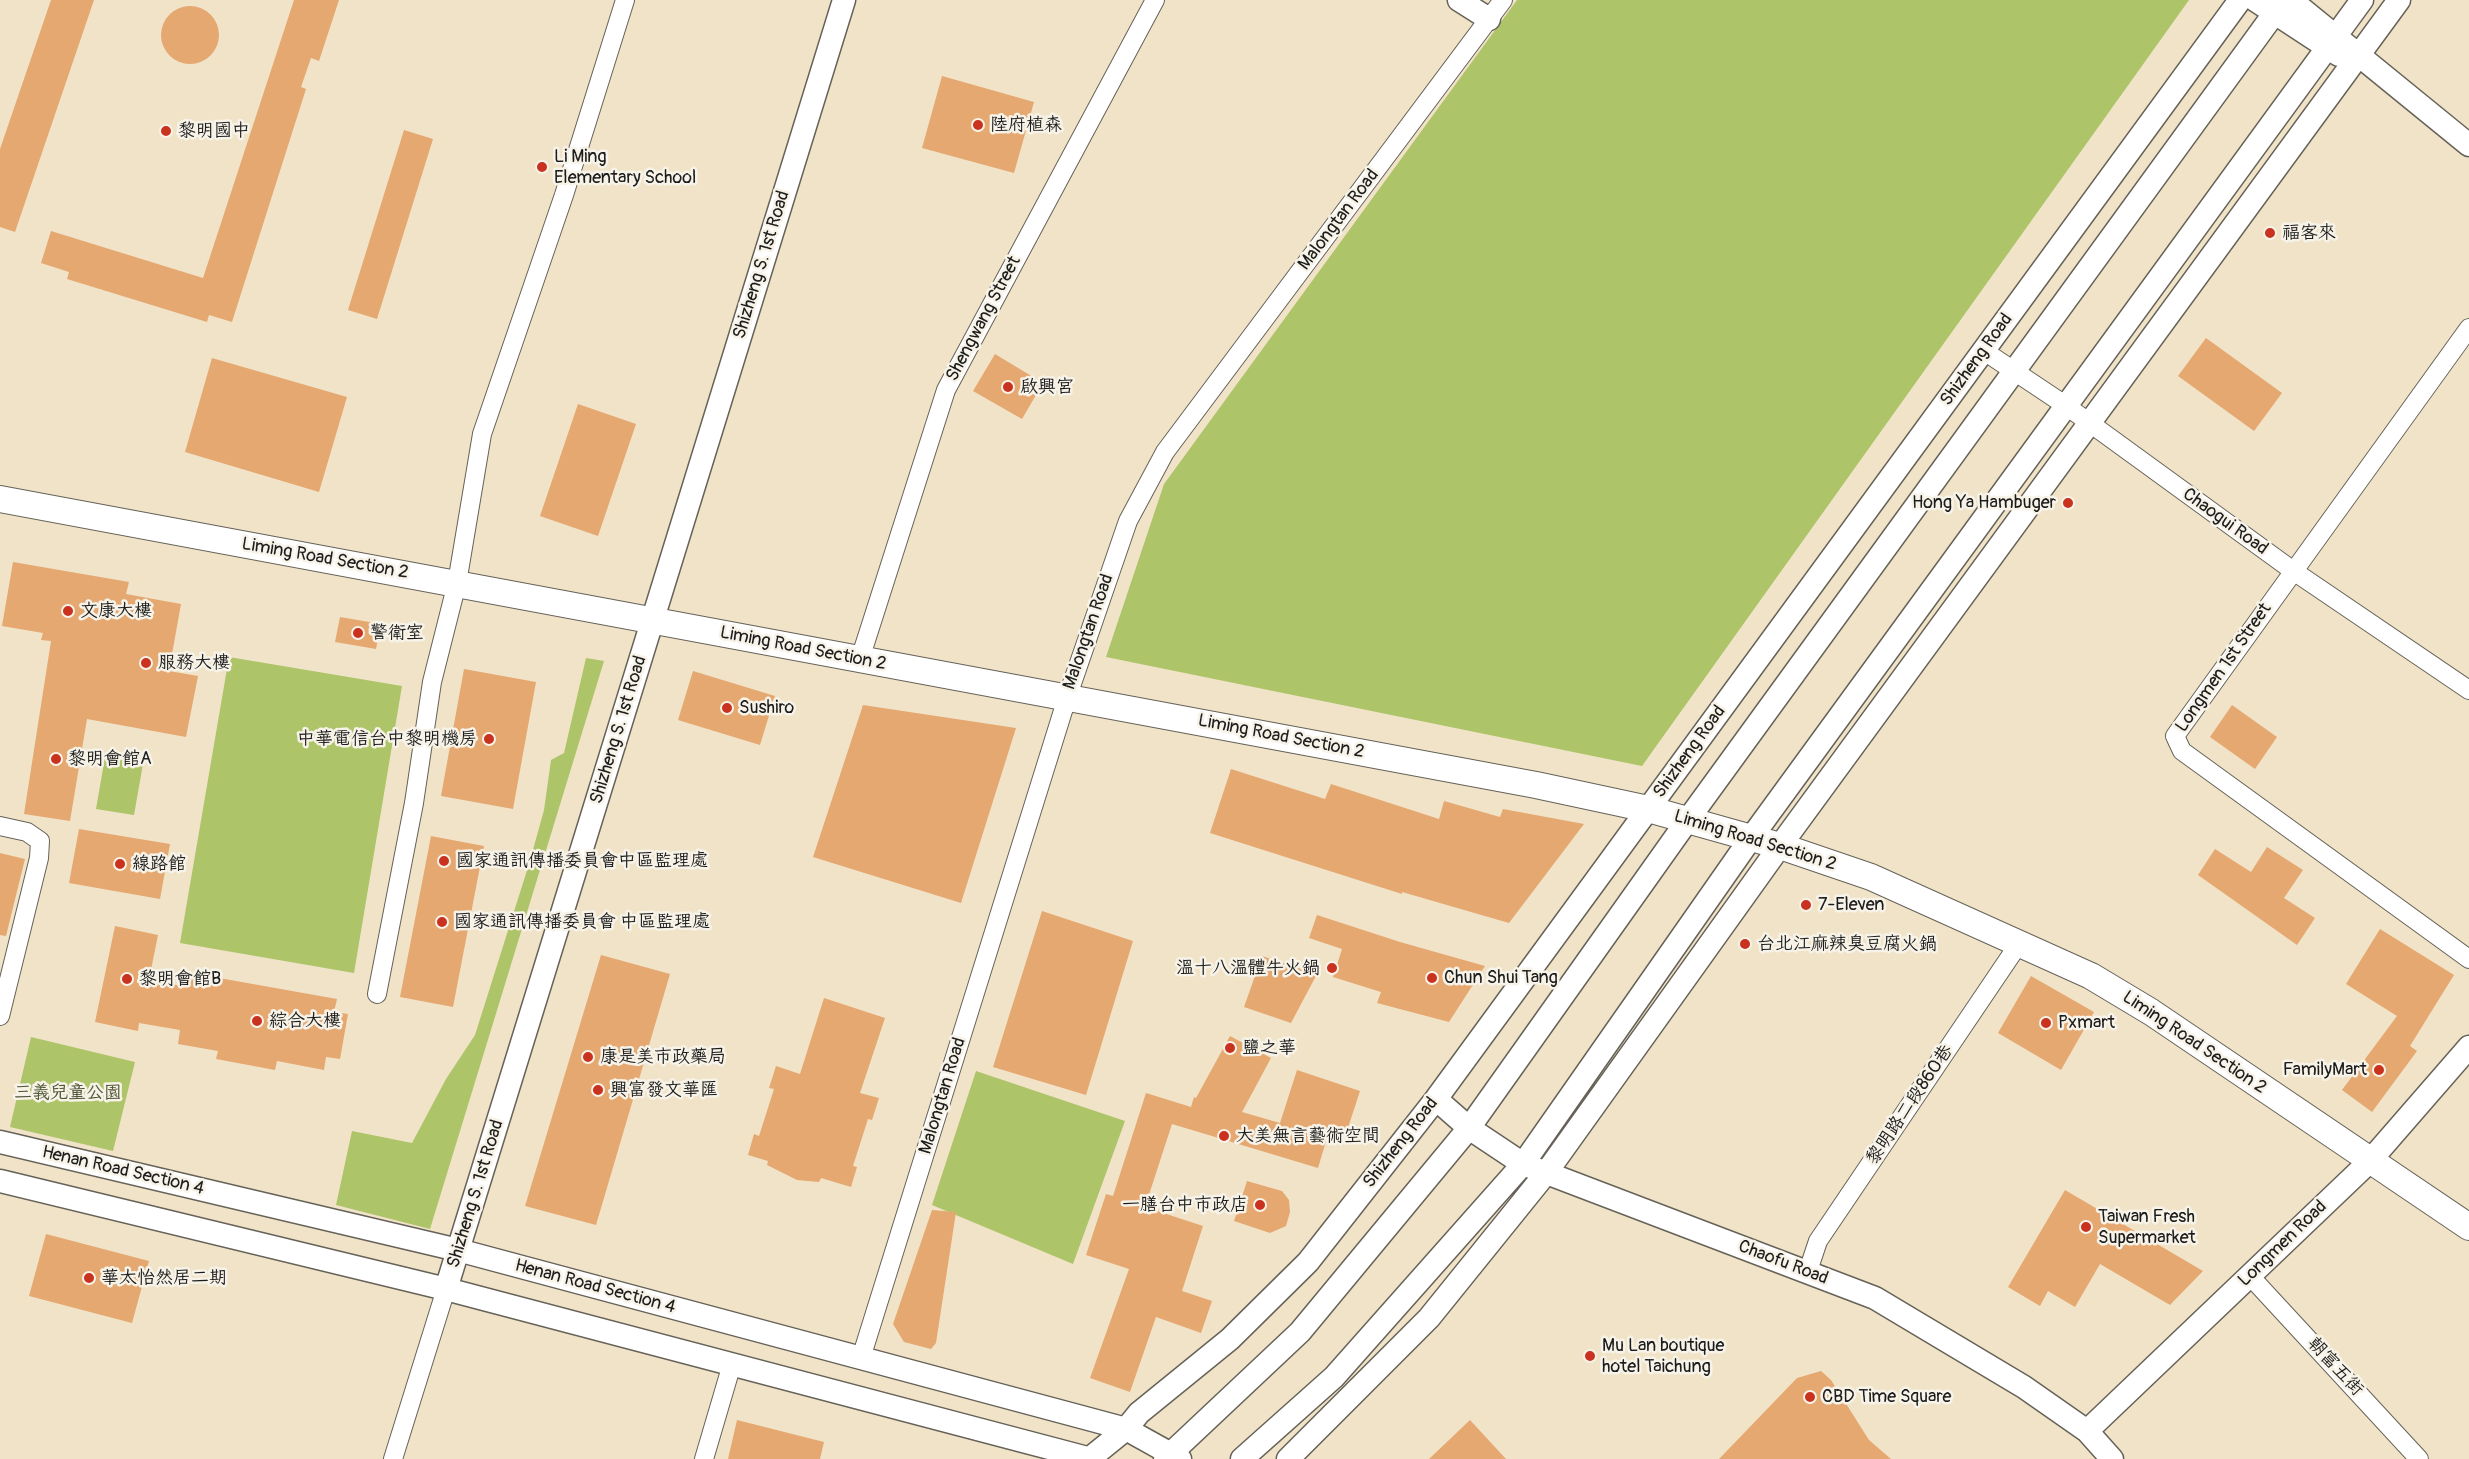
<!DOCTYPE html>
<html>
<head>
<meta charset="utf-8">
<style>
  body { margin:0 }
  canvas { display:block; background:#f0e3c8 }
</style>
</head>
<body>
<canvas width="2469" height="1459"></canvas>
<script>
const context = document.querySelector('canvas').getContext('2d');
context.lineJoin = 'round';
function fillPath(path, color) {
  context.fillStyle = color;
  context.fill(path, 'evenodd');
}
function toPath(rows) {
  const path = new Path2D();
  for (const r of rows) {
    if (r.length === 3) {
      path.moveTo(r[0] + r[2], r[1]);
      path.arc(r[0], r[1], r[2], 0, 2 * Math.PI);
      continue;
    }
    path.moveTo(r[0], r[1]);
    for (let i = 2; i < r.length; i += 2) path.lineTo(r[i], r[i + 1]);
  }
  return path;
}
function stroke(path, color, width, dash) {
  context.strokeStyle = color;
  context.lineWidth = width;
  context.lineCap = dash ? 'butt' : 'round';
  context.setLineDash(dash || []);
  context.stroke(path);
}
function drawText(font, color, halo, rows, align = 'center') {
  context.font = font + ' Pangolin,"LXGW WenKai TC",sans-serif';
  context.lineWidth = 5;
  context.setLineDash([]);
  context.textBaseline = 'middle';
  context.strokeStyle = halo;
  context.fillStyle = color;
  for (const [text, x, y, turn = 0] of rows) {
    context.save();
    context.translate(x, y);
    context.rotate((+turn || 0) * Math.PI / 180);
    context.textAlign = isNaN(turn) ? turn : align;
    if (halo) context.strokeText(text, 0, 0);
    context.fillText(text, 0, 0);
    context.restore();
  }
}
const green = toPath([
  [1517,0,2189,0,1642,766,1106,657,1164,484],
  [229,657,402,686,354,973,180,943],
  [586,658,604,661,430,1229,336,1205,352,1131,412,1143,446,1079,475,1035,529,864,544,810,551,760,564,753],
  [105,757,143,764,134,815,96,809],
  [31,1037,135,1062,113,1151,10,1127],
  [976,1071,1125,1121,1073,1264,932,1205]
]);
const building = toPath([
  [51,0,94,0,15,232,0,227,0,149],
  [294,0,339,0,319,61,311,58,301,87,306,89,232,322,209,315,207,322,67,279,69,272,41,263,51,231,203,278],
  [190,35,29],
  [942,76,1034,102,1014,173,922,148],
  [404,130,433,139,377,319,348,310],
  [2206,338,2282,393,2254,431,2178,376],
  [995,354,1043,383,1022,419,973,391],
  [212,358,347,397,319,492,185,452],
  [578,404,636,424,598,536,540,516],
  [13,562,129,582,126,594,181,604,169,671,198,676,186,737,87,719,70,821,24,814,51,641,41,640,43,633,2,626],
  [340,617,381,624,376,649,335,642],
  [464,669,536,682,513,809,441,796],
  [693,671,775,696,760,745,678,720],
  [863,705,1016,728,961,903,813,857],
  [2232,705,2277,737,2255,769,2210,737],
  [1231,769,1325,799,1331,784,1439,819,1444,801,1500,817,1503,809,1584,824,1509,923,1402,892,1402,894,1210,833],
  [79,829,170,844,160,899,69,883],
  [431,836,484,846,453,1007,400,997],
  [2267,847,2303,870,2284,898,2315,918,2297,945,2198,875,2215,849,2251,872],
  [0,853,25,859,6,936,0,935],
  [1042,911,1133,941,1086,1095,993,1067],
  [1317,915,1400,942,1485,966,1449,1022,1377,1003,1381,992,1333,977,1342,949,1309,938],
  [115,926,158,935,149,980,188,987,191,973,337,999,334,1012,348,1014,340,1059,326,1057,324,1070,277,1061,275,1070,216,1059,218,1051,178,1044,180,1030,139,1023,138,1031,95,1022],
  [2380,929,2454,975,2410,1046,2417,1051,2372,1112,2342,1090,2397,1016,2346,984],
  [601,955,670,974,596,1225,525,1206],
  [1262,956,1317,974,1291,1023,1244,1007],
  [2031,976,2094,1012,2061,1070,1998,1033],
  [824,998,885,1018,860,1093,879,1098,872,1120,868,1119,853,1166,857,1167,851,1187,821,1178,819,1182,797,1180,767,1165,768,1161,748,1155,754,1134,759,1136,774,1089,769,1088,776,1066,800,1074],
  [1230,1036,1271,1058,1242,1112,1280,1123,1297,1070,1360,1091,1346,1134,1330,1128,1318,1168,1172,1124,1145,1207,1203,1226,1182,1291,1212,1301,1201,1333,1156,1317,1130,1392,1090,1378,1129,1269,1086,1255,1106,1194,1113,1196,1146,1093,1191,1107,1194,1097,1196,1098],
  [1247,1181,1282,1191,1289,1200,1290,1212,1286,1226,1270,1233,1234,1221],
  [2065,1190,2203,1271,2170,1305,2100,1264,2075,1307,2048,1291,2040,1306,2008,1287],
  [932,1210,956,1212,936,1343,931,1349,904,1342,893,1324],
  [46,1234,149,1261,132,1323,29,1296],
  [1821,1371,1831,1380,1869,1440,1891,1459,1719,1459,1797,1378],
  [737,1420,824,1442,820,1459,728,1459],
  [1470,1420,1506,1459,1429,1459]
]);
const minor = toPath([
  [2469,328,2175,736,2182,751,2469,959],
  [1984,351,2065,405,2292,570,2469,690],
  [860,659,946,390,1155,0],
  [0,826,27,832,40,841,39,858,0,1016],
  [377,994,414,803,432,682,457,583,482,434,564,195,625,0],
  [1808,1271,1818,1241,2020,942],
  [2250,1276,2419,1459],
  [861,1358,1067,698,1128,521,1165,452,1503,0],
  [393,1459,446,1289],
  [704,1459,732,1364]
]);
const tertiary = toPath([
  [1459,0,1489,19],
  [2255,0,2339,55],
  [2291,0,2469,145],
  [1436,1099,1469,1128,1523,1164,1875,1298,2024,1387,2087,1431,2112,1459],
  [0,1142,458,1250,1126,1429,1180,1459],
  [0,1181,446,1289,1091,1459],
  [446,1289,844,0],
  [2087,1431,2369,1162,2469,1047],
  [1089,1459,1126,1429,1139,1413,1230,1339,1308,1262,1436,1099,2240,0],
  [1165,1459,1300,1332,1469,1128,1687,821,2284,0],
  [1242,1459,1334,1377,1523,1164,1751,838,2362,0],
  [1288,1459,1429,1318,1546,1173,1780,846,2399,0]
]);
const secondary = toPath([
  [0,499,1536,785,1648,809,1780,846,1871,877,2091,976,2151,1012,2469,1227]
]);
const markers = [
  [978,125,6,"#c8321e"],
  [166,131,6,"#c8321e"],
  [542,167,6,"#c8321e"],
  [2270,233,6,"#c8321e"],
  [1008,387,6,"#c8321e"],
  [2068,503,6,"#c8321e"],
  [68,611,6,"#c8321e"],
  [358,633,6,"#c8321e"],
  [146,663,6,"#c8321e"],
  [727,708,6,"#c8321e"],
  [489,739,6,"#c8321e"],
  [56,759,6,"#c8321e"],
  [444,861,6,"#c8321e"],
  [120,864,6,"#c8321e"],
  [1806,905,6,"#c8321e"],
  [442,922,6,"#c8321e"],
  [1745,944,6,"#c8321e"],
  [1332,968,6,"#c8321e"],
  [1432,978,6,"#c8321e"],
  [127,979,6,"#c8321e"],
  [257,1021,6,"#c8321e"],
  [2046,1023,6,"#c8321e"],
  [1230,1048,6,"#c8321e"],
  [588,1057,6,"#c8321e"],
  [2379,1070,6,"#c8321e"],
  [598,1090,6,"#c8321e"],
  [1224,1136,6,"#c8321e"],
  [1260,1205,6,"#c8321e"],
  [2086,1227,6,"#c8321e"],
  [89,1278,6,"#c8321e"],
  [1590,1356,6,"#c8321e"],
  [1810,1397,6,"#c8321e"]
];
const poiNames = [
  ["陸府植森",990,125],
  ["黎明國中",178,131],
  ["Li Ming",554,157],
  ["Elementary School",554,178],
  ["福客來",2282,233],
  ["啟興宮",1020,387],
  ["Hong Ya Hambuger",2056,503,"right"],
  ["文康大樓",80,611],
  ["警衛室",370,633],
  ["服務大樓",158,663],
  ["Sushiro",739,708],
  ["中華電信台中黎明機房",477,739,"right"],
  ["黎明會館A",68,759],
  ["國家通訊傳播委員會中區監理處",456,861],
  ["線路館",132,864],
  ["7-Eleven",1818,905],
  ["國家通訊傳播委員會 中區監理處",454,922],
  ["台北江麻辣臭豆腐火鍋",1757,944],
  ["溫十八溫體牛火鍋",1320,968,"right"],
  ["Chun Shui Tang",1444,978],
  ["黎明會館B",139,979],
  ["綜合大樓",269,1021],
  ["Pxmart",2058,1023],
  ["鹽之華",1242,1048],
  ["康是美市政藥局",600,1057],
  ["FamilyMart",2367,1070,"right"],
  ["興富發文華匯",610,1090],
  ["大美無言藝術空間",1236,1136],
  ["一膳台中市政店",1248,1205,"right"],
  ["Taiwan Fresh",2098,1217],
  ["Supermarket",2098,1238],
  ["華太怡然居二期",101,1278],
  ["Mu Lan boutique",1602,1346],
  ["hotel Taichung",1602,1367],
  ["CBD Time Square",1822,1397]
];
const streetNames = [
  ["Malongtan Road",1339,220,-53],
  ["Shizheng S. 1st Road",762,265,-73],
  ["Shengwang Street",984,319,-62],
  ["Shizheng Road",1977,360,-54],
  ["Chaogui Road",2225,522,36],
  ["Liming Road Section 2",325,559,10],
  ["Malongtan Road",1089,632,-71],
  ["Liming Road Section 2",803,649,11],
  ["Longmen 1st Street",2224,668,-55],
  ["Shizheng S. 1st Road",619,730,-73],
  ["Liming Road Section 2",1281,737,11],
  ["Shizheng Road",1690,752,-54],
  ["Liming Road Section 2",1755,841,17],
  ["Liming Road Section 2",2194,1043,34],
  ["Malongtan Road",943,1096,-73],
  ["黎明路二段860巷",1910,1105,-56],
  ["Shizheng Road",1401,1143,-52],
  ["Henan Road Section 4",123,1171,13],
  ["Shizheng S. 1st Road",476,1194,-73],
  ["Longmen Road",2283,1244,-44],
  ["Chaofu Road",1783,1263,21],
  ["Henan Road Section 4",595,1287,15],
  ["朝富五街",2335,1367,47]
];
const parkNames = [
  ["三義兒童公園",68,1093]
];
fillPath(green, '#aec469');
fillPath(building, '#e5a871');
stroke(minor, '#666258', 20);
stroke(tertiary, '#666258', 25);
stroke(secondary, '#666258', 28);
stroke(minor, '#fff', 18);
stroke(tertiary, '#fff', 22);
stroke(secondary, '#fff', 26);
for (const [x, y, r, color] of markers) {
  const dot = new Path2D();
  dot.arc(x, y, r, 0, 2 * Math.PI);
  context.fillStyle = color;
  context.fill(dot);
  stroke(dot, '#f7f3e8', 2);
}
drawText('18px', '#1c1c1c', '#f7f3e8', poiNames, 'left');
drawText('18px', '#1c1c1c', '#f7f3e8', streetNames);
drawText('18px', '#4f5737', '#f7f3e8', parkNames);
</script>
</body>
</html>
